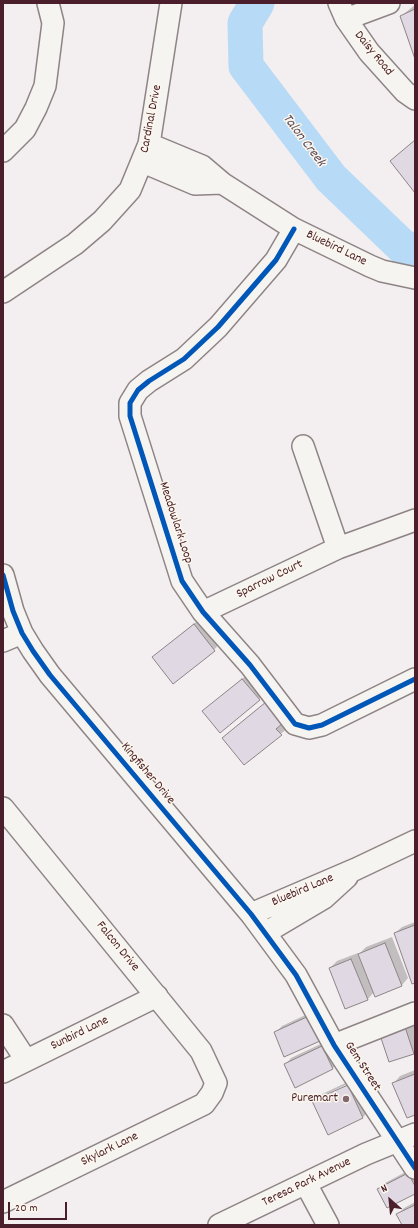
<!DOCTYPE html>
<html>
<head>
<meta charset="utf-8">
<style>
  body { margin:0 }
  #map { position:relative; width:418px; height:1228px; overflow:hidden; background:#f3eeef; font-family:Dekko,sans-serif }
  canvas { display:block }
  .frame { position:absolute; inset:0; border:4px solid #4a1f2b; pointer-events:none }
  .north { position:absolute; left:370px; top:1180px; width:40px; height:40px; -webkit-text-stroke:3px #fbf7ec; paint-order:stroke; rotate:333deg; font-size:11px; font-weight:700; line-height:16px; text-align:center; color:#4a1f2b }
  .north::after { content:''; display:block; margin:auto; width:14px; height:18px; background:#4a1f2b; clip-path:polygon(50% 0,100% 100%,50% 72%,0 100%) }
  .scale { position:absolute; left:8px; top:1202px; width:59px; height:18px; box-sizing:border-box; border:2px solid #4a1f2b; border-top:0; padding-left:5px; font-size:12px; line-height:14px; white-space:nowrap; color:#4a1f2b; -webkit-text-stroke:3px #fbf7ec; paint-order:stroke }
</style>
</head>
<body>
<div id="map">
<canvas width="418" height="1228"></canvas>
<div class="frame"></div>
<div class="north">N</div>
<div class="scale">20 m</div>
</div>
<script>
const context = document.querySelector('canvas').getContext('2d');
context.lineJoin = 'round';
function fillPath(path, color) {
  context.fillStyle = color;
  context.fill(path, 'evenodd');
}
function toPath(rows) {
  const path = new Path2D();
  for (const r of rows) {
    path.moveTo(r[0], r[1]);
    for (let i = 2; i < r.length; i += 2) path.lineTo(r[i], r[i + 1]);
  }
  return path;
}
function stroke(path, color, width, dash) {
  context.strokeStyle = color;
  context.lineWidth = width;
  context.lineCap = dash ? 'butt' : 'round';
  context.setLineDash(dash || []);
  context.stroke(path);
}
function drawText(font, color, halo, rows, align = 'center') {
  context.font = font + ' Dekko,sans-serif';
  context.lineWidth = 3;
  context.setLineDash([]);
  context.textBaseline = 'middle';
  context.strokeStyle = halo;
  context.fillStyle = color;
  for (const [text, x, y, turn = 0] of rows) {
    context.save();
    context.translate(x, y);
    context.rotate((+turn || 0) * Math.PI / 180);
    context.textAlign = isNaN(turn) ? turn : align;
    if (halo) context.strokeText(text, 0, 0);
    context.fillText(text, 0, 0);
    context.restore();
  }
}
const shadow = toPath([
  [415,5,415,56,401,16],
  [415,140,415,192,391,161],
  [201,618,220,643,214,650,153,657],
  [249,673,265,693,259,699,204,711],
  [273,696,288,728,244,763,223,738],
  [415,922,415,982,395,933,402,927],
  [392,937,408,978,402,985,375,995,374,992,367,1000,330,968,337,961,358,953,358,955,366,947],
  [316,1010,326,1033,275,1033,282,1026],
  [415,1015,415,1052,390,1061,381,1032],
  [329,1040,339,1061,333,1068,295,1086,285,1065,291,1058],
  [415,1070,415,1114,394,1083,400,1076],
  [354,1079,369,1111,362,1118,313,1102,320,1095],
  [352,1082,352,1084,320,1099,320,1097],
  [415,1167,415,1193,378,1189,385,1183],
  [415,1202,415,1225,403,1225,397,1215,404,1208]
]);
const river = toPath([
  [257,3,245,23,246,66,331,178,408,252,415,249]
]);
const building = toPath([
  [415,9,415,59,400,16,415,9],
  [415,140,415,193,390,161,415,140],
  [194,624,215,651,173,684,152,657,194,624],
  [242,679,260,700,220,733,202,711,242,679],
  [266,702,283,723,276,729,282,735,244,765,222,738,266,702],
  [415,925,415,983,412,984,394,933,415,925],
  [385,943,402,986,375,997,358,954,385,943],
  [351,959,368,1000,345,1009,329,968,351,959],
  [309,1016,320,1041,284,1057,274,1032,309,1016],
  [404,1024,414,1054,389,1062,379,1032,404,1024],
  [322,1046,333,1069,295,1088,284,1064,322,1046],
  [415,1074,415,1115,407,1118,392,1083,415,1074],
  [348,1085,363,1118,328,1135,312,1101,348,1085],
  [408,1173,415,1186,415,1194,387,1208,377,1189,408,1173],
  [415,1205,415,1225,402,1225,396,1214,415,1205]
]);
const minor = toPath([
  [339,3,346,19,369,52,405,92,415,99],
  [346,19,389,3],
  [149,144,202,166,222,183,294,229,370,266,382,271,415,278],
  [3,151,25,129,36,108,45,86,53,23,48,3],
  [143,162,195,184,222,183],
  [294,229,276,260,218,327,184,359,149,381,138,390,130,403,130,416,182,581,203,612,250,665,295,724,309,728,322,725,415,679],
  [3,292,75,244,102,221,130,190,149,144,171,3],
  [303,446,338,548],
  [3,575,13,611,22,633,33,651,50,675,251,914,296,975,334,1045,415,1168],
  [203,612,338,548,415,520],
  [3,641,22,633],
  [3,808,201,1051,216,1083,212,1093,204,1104,3,1202],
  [251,914,356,869,415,841],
  [265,933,324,898,347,877],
  [3,1025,26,1060],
  [334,1045,415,1013],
  [3,1072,157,996],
  [306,1184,328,1225],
  [219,1225,366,1154,415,1134]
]);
const cycleway = toPath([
  [294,229,276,260,218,327,184,359,149,381,138,390,130,403,130,416,182,581,203,612,250,665,295,724,309,728,322,725,415,679],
  [3,575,13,611,22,633,33,651,50,675,251,914,296,975,334,1045,415,1168]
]);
const markers = [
  [346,1099,4,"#856770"]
];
const streetNames = [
  ["Daisy Road",373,54,51],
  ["Cardinal Drive",152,119,-79],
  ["Bluebird Lane",336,249,26],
  ["Meadowlark Loop",175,523,72],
  ["Sparrow Court",270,580,-26],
  ["Kingfisher Drive",147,774,50],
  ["Bluebird Lane",303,891,-23],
  ["Falcon Drive",117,947,51],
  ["Sunbird Lane",80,1034,-26],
  ["Gem Street",362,1067,57],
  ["Skylark Lane",110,1150,-26],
  ["Teresa Park Avenue",307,1183,-26]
];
const poiNames = [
  ["Puremart",338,1099]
];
const waterNames = [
  ["Talon Creek",303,141,53]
];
fillPath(shadow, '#0003');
stroke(river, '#b7daf7', 35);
fillPath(building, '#e0d8e3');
stroke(building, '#8e8486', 1);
stroke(minor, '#8e8486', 24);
stroke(minor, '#f6f4f1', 21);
stroke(cycleway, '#0057b8', 5);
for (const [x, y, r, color] of markers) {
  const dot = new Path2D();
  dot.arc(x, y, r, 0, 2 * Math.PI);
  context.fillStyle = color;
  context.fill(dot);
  stroke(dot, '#fbf7ec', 1.5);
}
drawText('13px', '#4a1f2b', '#fbf7ec', streetNames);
drawText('13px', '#4a1f2b', '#fbf7ec', poiNames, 'right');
drawText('italic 14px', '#5f4c5f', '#fbf7ec', waterNames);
</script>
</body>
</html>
